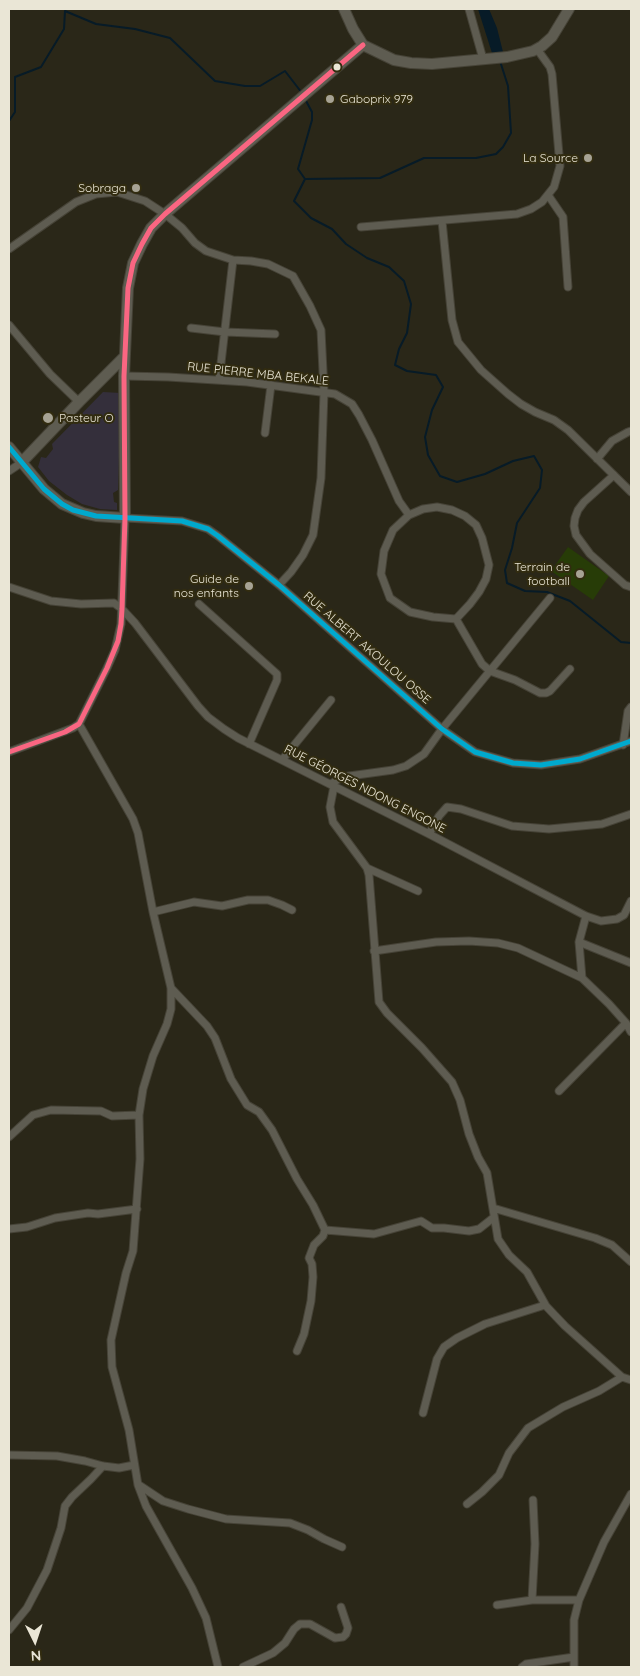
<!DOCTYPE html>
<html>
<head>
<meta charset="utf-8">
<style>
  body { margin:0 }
  #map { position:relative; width:640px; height:1676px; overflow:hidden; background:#2a2718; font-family:Quicksand,sans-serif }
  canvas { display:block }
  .frame { position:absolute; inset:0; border:10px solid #eae6d6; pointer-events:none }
  .north { position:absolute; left:10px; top:1616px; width:50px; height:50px; -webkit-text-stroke:4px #322c10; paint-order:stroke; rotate:176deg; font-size:14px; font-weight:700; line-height:20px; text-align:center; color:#eae6d6 }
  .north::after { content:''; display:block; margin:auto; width:18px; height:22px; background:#eae6d6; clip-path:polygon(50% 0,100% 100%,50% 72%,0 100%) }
</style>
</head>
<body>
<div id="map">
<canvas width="640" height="1676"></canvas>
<div class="frame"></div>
<div class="north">N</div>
</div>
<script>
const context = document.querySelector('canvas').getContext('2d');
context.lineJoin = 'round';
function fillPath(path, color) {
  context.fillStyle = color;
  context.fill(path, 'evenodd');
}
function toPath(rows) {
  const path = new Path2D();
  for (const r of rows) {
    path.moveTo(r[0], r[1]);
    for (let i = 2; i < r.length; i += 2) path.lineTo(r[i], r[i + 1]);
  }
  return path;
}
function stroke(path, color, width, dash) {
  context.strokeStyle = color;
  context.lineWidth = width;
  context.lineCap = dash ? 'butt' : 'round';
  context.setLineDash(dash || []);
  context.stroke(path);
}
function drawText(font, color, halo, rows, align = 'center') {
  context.font = font + ' Quicksand,sans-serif';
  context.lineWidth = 4;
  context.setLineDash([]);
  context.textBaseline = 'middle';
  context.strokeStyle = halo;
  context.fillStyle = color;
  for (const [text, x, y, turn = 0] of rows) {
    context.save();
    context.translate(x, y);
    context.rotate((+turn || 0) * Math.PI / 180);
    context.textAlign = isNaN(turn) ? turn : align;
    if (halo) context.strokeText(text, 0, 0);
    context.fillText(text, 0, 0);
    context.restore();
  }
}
const commercial = toPath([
  [103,392,121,393,118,490,113,493,114,502,117,503,117,510,100,509,82,504,67,495,49,481,38,467,41,457,46,458,53,449,52,444]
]);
const green = toPath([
  [568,547,609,576,593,600,551,571]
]);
const water = toPath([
  [478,9,489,9,497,28,503,52,492,53]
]);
const stream = toPath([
  [500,61,508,86,511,133,503,147,496,154,476,158,424,158,380,178,305,179,294,201,311,218,332,229,346,244,367,258,389,267,404,281,411,304,407,333,399,349,395,365,407,371,436,375,443,387,432,410,425,437,428,455,440,476,457,482,485,474,513,461,534,456,542,470,540,488,517,523,512,548,505,570,507,583,525,591,547,592,570,601,621,642,631,643],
  [9,121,15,112,15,77,41,67,64,29,65,11,96,24,135,29,170,38,215,81,245,86,260,86,285,71,302,93],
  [305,179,298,169,312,120,312,112,305,99]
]);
const street = toPath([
  [469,9,483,59],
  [548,195,563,217,568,287],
  [442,221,452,320,458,342,481,370,508,394,521,404,535,412,554,420,568,430,631,492],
  [361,227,517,214,531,209,542,202,554,187,560,166,552,74,550,67,537,49],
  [9,249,76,202,96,194,117,192,145,201,165,214,182,228,195,243,206,251,233,260,251,261,268,264,293,276,310,306,321,330,324,392,321,478,313,535,303,555,291,572,279,585],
  [9,325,50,374,79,402],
  [191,328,225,332,275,334],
  [124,376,168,377,247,382,335,394,352,404,359,415,372,440,399,501,409,515],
  [219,380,233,260],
  [265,433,271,385],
  [597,459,612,441,628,432,631,431],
  [9,471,21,463],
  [614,475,584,502,578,510,575,518,574,526,576,535,590,554,625,585,631,587],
  [437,507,452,510,465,516,476,525,482,538,489,565,486,579,479,592,470,604,456,619,433,617,410,612,390,598,381,574,384,551,393,530,409,515,423,509,437,507],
  [9,587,51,601,81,604,114,603,122,609,135,623,198,706,208,717,224,729,238,738,429,834,586,916,601,921,617,919,624,915,631,901],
  [199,604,277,674,277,680,249,744],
  [456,619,482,664,490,671,515,680,540,693,546,693,550,691,570,669],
  [79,724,133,819,138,833,153,912,171,988,171,1009,167,1024,153,1056,143,1089,139,1115,140,1159,133,1251,126,1273,111,1340,112,1367,129,1430,138,1485,146,1506,192,1588,206,1618,218,1667],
  [623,745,628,711,631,707],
  [9,752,73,728,79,724,107,668,115,650,121,624,125,518,182,521,208,529,218,536,279,585,442,729,475,752,513,763,541,765,580,759,631,741],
  [282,760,331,700],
  [331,784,342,777,393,770,406,766,424,754,442,729,550,598],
  [334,786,330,807,333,822,367,868,369,875,379,1002,387,1013,422,1048,452,1082,460,1100,469,1134,478,1157,487,1173,498,1239,509,1255,527,1272,546,1306,565,1326,622,1377,631,1380],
  [429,834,439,816,447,807,461,809,512,826,549,829,602,824,631,814],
  [367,868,418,891],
  [153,912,194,902,222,906,248,900,268,900,282,905,292,910],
  [579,942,631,963],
  [374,951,436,942,469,941,498,943,518,948,582,978,609,1004,626,1023,631,1032],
  [582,978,579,942,586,916],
  [171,988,207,1026,215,1038,231,1079,247,1105,259,1112,272,1130,297,1179,313,1205,325,1230,323,1236,314,1245,309,1258,312,1264,313,1277,311,1301,304,1334,297,1351],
  [559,1091,626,1023],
  [9,1137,33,1115,51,1110,101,1111,112,1116,139,1115],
  [493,1208,595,1238,612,1245,631,1262],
  [9,1229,27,1227,55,1218,88,1213,98,1214,137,1209],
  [325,1230,374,1234,421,1221,432,1228,444,1228,469,1231,479,1229,493,1218],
  [423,1413,437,1359,444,1347,457,1338,485,1324,545,1305,546,1306],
  [9,1455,57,1456,85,1461,103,1466,119,1468,134,1465],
  [139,1485,163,1501,188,1509,226,1519,290,1523,308,1530,324,1539,342,1547],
  [467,1504,482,1492,499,1475,509,1453,528,1428,563,1407,599,1391,622,1377],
  [532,1600,535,1544,533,1500],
  [497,1605,532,1600,579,1600],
  [9,1630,27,1608,47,1570,61,1528,65,1506,72,1497,91,1479,103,1466],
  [243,1667,273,1653,285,1643,294,1629,300,1624,310,1624,335,1638,343,1637,346,1634,348,1628,341,1607],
  [522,1667,526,1664,574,1657],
  [574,1667,574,1620,579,1600,604,1542,631,1494]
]);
const secondary = toPath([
  [344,9,353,29,363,45,394,60,411,63,432,64,507,57,533,51,542,46,552,37,569,9],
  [9,447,44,489,62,504,83,513,96,516,125,518,124,376,128,288,133,263,142,244,151,228,165,214,363,45],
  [21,463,79,402,124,357]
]);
const bus1 = toPath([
  [9,447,44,489,62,504,73,510,96,516,182,521,208,529,218,536,279,585,442,729,475,752,513,763,541,765,580,759,631,741]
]);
const bus2 = toPath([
  [9,752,65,732,79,724,107,668,118,641,121,624,122,609,125,518,124,376,128,288,133,263,142,244,151,228,165,214,363,45]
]);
const markers = [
  [337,67,4.5,"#eae6d6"],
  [330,99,5,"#a7a394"],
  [588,158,5,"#a7a394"],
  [136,188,5,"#a7a394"],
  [48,418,6,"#a7a394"],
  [580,574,5,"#a7a394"],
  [249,586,5,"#a7a394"]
];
const poiNames = [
  ["Gaboprix 979",340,99,"left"],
  ["La Source",578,158],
  ["Sobraga",126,188],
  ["Pasteur O",59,418,"left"],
  ["Terrain de",570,567],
  ["football",570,581],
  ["Guide de",239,579],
  ["nos enfants",239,593]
];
const streetNames = [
  ["RUE PIERRE MBA BEKALE",258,374,6],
  ["RUE ALBERT AKOULOU OSSE",367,648,41],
  ["RUE GÉORGES NDONG ENGONE",365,789,27]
];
fillPath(commercial, '#342f3b');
fillPath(green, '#273c07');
fillPath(water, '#071b27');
stroke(stream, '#071b27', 2);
stroke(street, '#464337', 9);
stroke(secondary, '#464337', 12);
stroke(street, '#5e5c51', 7);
stroke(secondary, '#5e5c51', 10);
stroke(bus1, '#00a9ce', 5);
stroke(bus2, '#fa6682', 5);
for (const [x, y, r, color] of markers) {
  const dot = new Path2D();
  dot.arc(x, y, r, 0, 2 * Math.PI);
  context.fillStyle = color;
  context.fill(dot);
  stroke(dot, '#322c10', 2);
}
drawText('12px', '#eae6d6', '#322c10', poiNames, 'right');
drawText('12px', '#eae6d6', '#322c10', streetNames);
</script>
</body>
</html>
